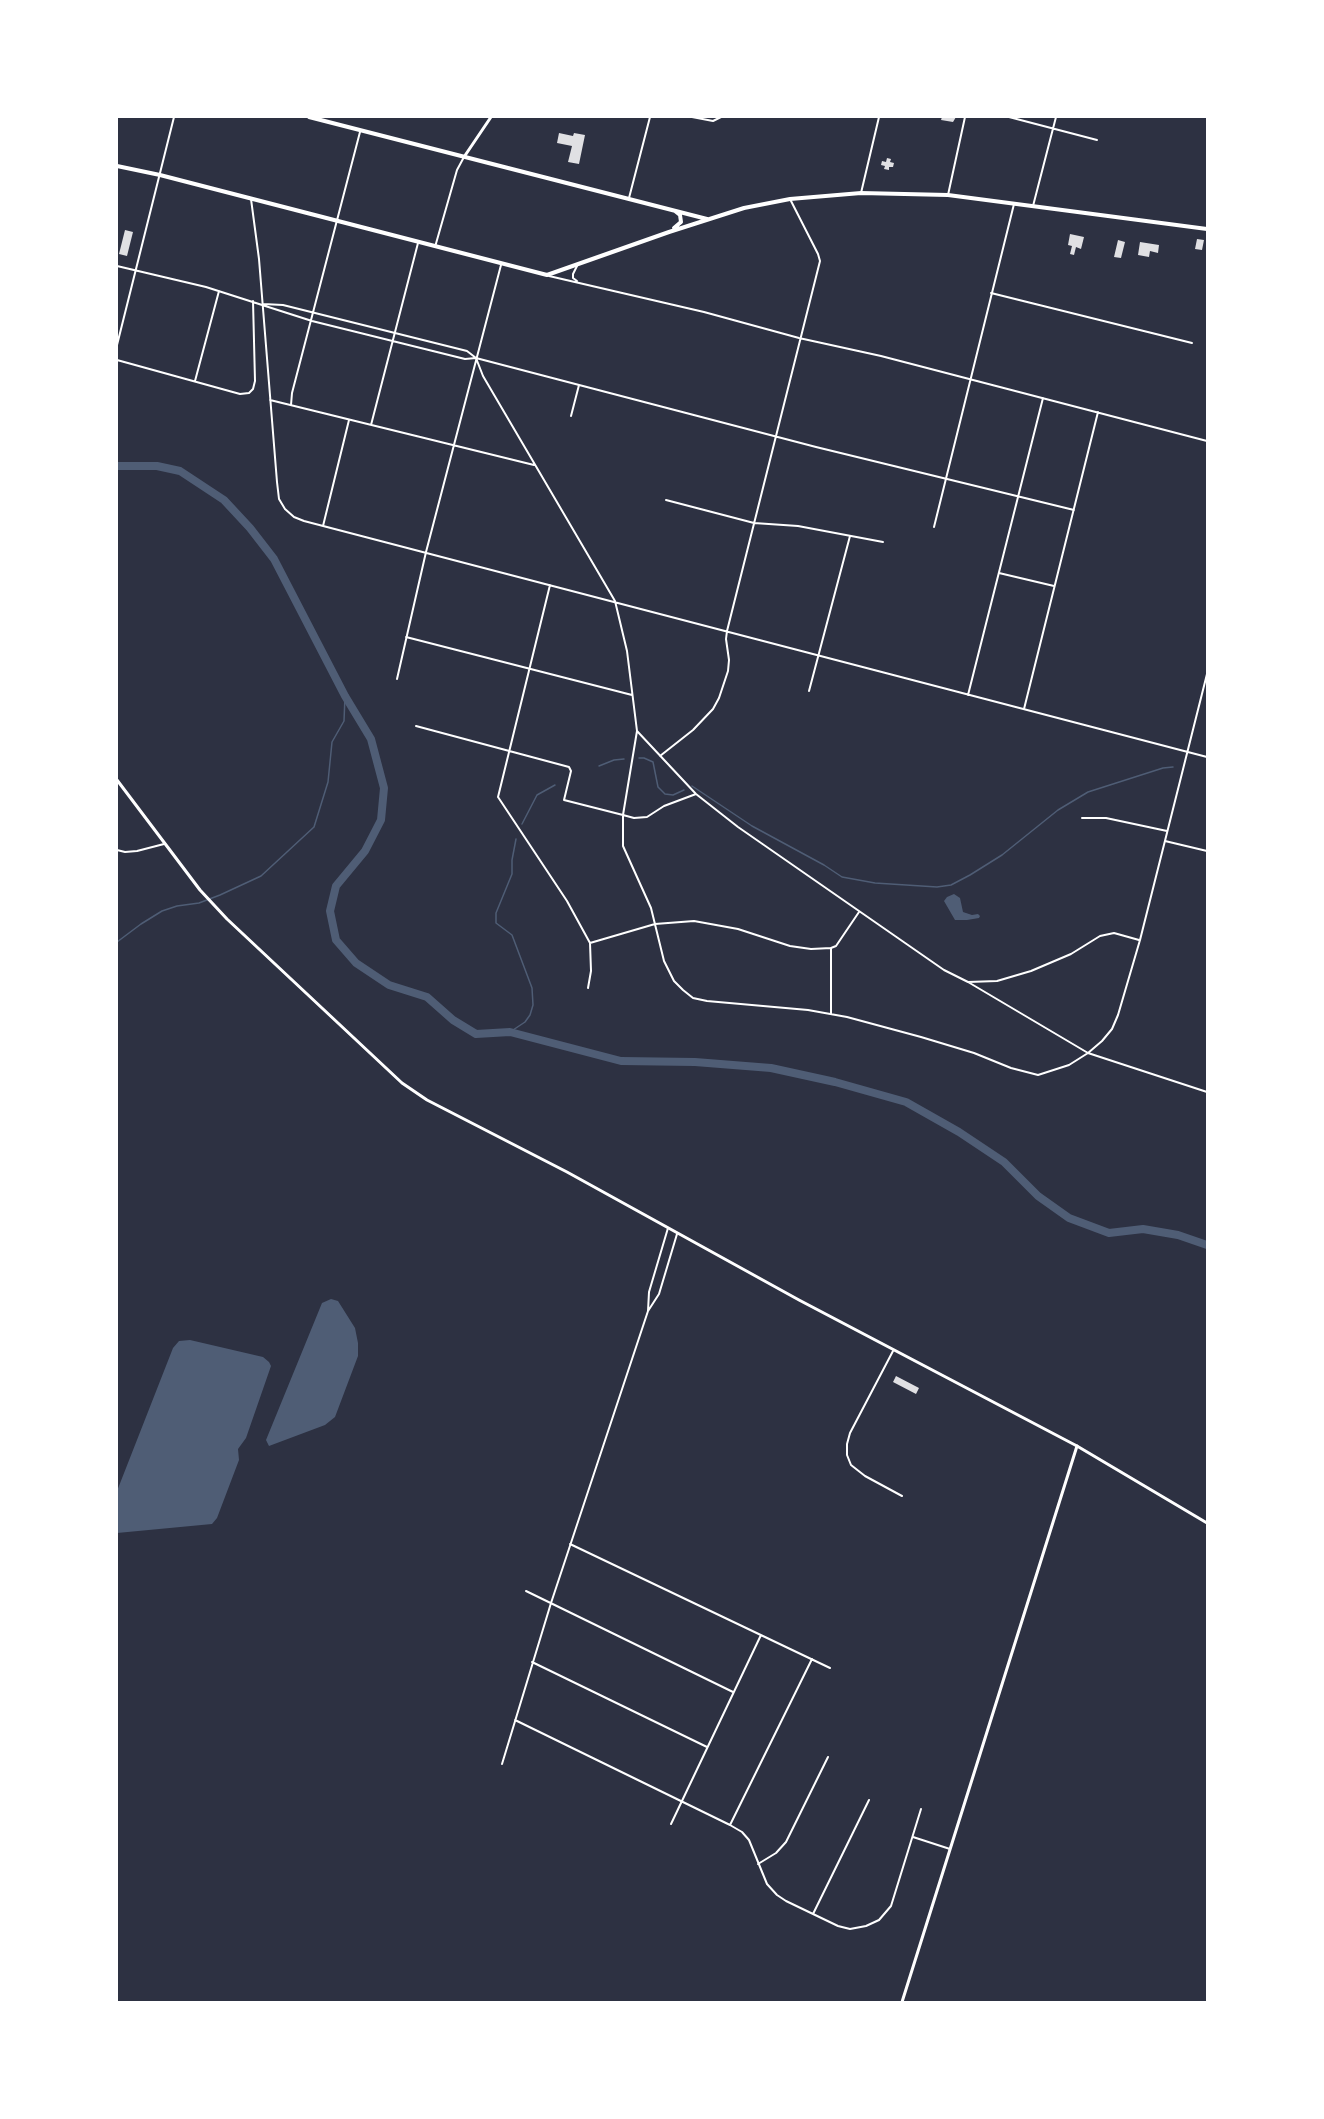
<!DOCTYPE html>
<html>
<head>
<meta charset="utf-8">
<style>
  body { margin:0 }
  #map { position:relative; width:1324px; height:2119px; overflow:hidden; background:#2d3142; font-family:Inter,sans-serif }
  canvas { display:block }
  .frame { position:absolute; inset:0; border:118px solid #fff; pointer-events:none }
</style>
</head>
<body>
<div id="map">
<canvas width="1324" height="2119"></canvas>
<div class="frame"></div>
</div>
<script>
const context = document.querySelector('canvas').getContext('2d');
context.lineJoin = 'round';
function fillPath(path, color) {
  context.fillStyle = color;
  context.fill(path, 'evenodd');
}
function toPath(rows) {
  const path = new Path2D();
  for (const r of rows) {
    path.moveTo(r[0], r[1]);
    for (let i = 2; i < r.length; i += 2) path.lineTo(r[i], r[i + 1]);
  }
  return path;
}
function stroke(path, color, width, dash) {
  context.strokeStyle = color;
  context.lineWidth = width;
  context.lineCap = dash ? 'butt' : 'round';
  context.setLineDash(dash || []);
  context.stroke(path);
}
const water = toPath([
  [954,894,960,898,963,912,972,915,978,914,980,916,979,918,967,920,955,920,944,901,947,897],
  [331,1299,338,1301,355,1328,358,1343,358,1356,335,1417,325,1425,269,1446,266,1440,322,1303],
  [190,1340,263,1357,269,1362,271,1366,246,1438,238,1449,239,1460,217,1518,212,1524,117,1533,117,1491,173,1348,179,1341]
]);
const stream = toPath([
  [639,758,644,758,653,762,658,787,665,794,673,795,684,790],
  [599,766,614,760,624,759],
  [692,786,752,826,824,865,842,877,875,883,937,887,951,885,970,875,1002,855,1058,810,1088,792,1163,768,1173,767],
  [522,824,537,795,555,785],
  [117,942,141,924,162,911,177,906,199,903,220,895,261,876,314,827,328,782,332,742,344,721,345,696],
  [510,1032,525,1022,530,1015,533,1005,532,988,512,935,496,923,496,913,512,874,512,860,516,839]
]);
const river = toPath([
  [117,466,157,466,180,471,224,500,250,528,274,559,345,696,371,739,384,788,381,820,365,851,336,886,330,911,336,940,356,963,389,985,427,997,453,1020,476,1034,510,1032,621,1061,695,1062,771,1068,835,1082,906,1102,959,1132,1004,1162,1038,1196,1069,1218,1109,1233,1143,1229,1178,1235,1207,1245]
]);
const building = toPath([
  [942,117,956,117,953,122,941,120],
  [559,133,573,136,574,133,585,135,579,164,568,162,572,146,557,143],
  [887,158,891,159,890,162,894,163,893,167,889,167,889,170,884,169,885,166,881,165,882,161,886,162],
  [125,230,133,232,127,256,119,254],
  [1070,234,1084,237,1081,249,1076,247,1074,255,1070,254,1072,246,1068,245],
  [1197,239,1204,240,1202,250,1195,249],
  [1118,240,1125,242,1121,258,1114,257],
  [1140,242,1159,245,1158,253,1150,251,1149,257,1138,255],
  [896,1376,919,1388,916,1394,893,1382]
]);
const minor = toPath([
  [692,117,713,121,721,117],
  [1009,117,1097,140],
  [861,193,879,117],
  [948,195,965,117],
  [629,198,650,117],
  [251,199,259,259,277,482,279,499,285,509,294,517,304,521,1207,757],
  [1033,206,1056,117],
  [435,247,457,170,464,157],
  [117,266,206,287,312,321,465,359,476,358],
  [577,266,573,274,573,278,577,281],
  [549,276,704,312,799,338,881,356,1207,441],
  [991,293,1192,343],
  [263,304,283,305,467,351,476,358,816,447,1074,510],
  [117,345,174,117],
  [476,358,483,376,615,601,627,651,637,731,696,794,738,827,944,970,968,982,1088,1053,1207,1092],
  [117,360,240,394,249,393,253,389,255,381,253,301],
  [195,381,219,291],
  [270,400,534,465],
  [291,405,292,393,360,132],
  [571,416,579,385],
  [371,425,418,243],
  [666,500,754,523,798,526,883,542],
  [323,526,349,420],
  [934,527,1014,204],
  [999,573,1054,586],
  [550,585,498,797,567,901,590,943,591,971,588,988],
  [406,637,632,695],
  [397,679,426,552,501,265],
  [809,691,850,536],
  [968,695,1043,398],
  [1024,709,1098,412],
  [416,726,569,767,571,771,564,800,623,815,634,818,647,817,664,806,696,794],
  [637,731,623,815,623,846,651,908,664,961,674,981,683,990,693,998,707,1001,808,1010,847,1017,921,1037,974,1053,1011,1068,1038,1075,1069,1065,1088,1053,1102,1041,1112,1029,1118,1015,1140,940,1207,674],
  [660,756,693,730,713,709,719,698,728,671,729,660,726,639,727,631,820,261,818,254,790,199],
  [1082,818,1106,818,1167,831],
  [1165,841,1207,851],
  [117,850,125,852,137,851,164,844],
  [590,943,655,924,694,921,738,929,790,946,811,949,831,948],
  [968,982,997,981,1031,971,1071,954,1100,936,1114,933,1139,940],
  [831,1014,831,948,836,946,859,912],
  [668,1228,649,1292,648,1311,659,1294,677,1234],
  [893,1351,850,1433,847,1444,847,1455,851,1465,865,1476,902,1496],
  [570,1544,830,1668],
  [526,1591,733,1692],
  [532,1662,707,1747],
  [515,1720,730,1825,742,1832,749,1840,767,1884,777,1895,786,1901,838,1926,850,1929,866,1926,879,1920,891,1906,921,1809],
  [502,1764,551,1603,648,1311],
  [671,1824,761,1635],
  [730,1825,812,1659],
  [913,1837,950,1849],
  [758,1864,776,1853,786,1842,828,1757],
  [813,1914,869,1800]
]);
const tertiary = toPath([
  [902,2002,1077,1446]
]);
const secondary = toPath([
  [464,157,491,117],
  [117,780,200,890,227,919,402,1083,427,1100,567,1172,799,1300,1077,1446,1207,1523]
]);
const primary = toPath([
  [309,117,707,219],
  [117,166,160,175,547,275,669,232,744,208,790,199,861,193,948,195,1207,229],
  [674,228,681,222,680,215,675,211]
]);
fillPath(water, '#4f5d75');
stroke(stream, '#4f5d75', 1.5);
stroke(river, '#4f5d75', 8);
fillPath(building, '#e0e0e3');
stroke(minor, '#fff', 2);
stroke(tertiary, '#fff', 3);
stroke(secondary, '#fff', 3);
stroke(primary, '#fff', 4);
</script>
</body>
</html>
